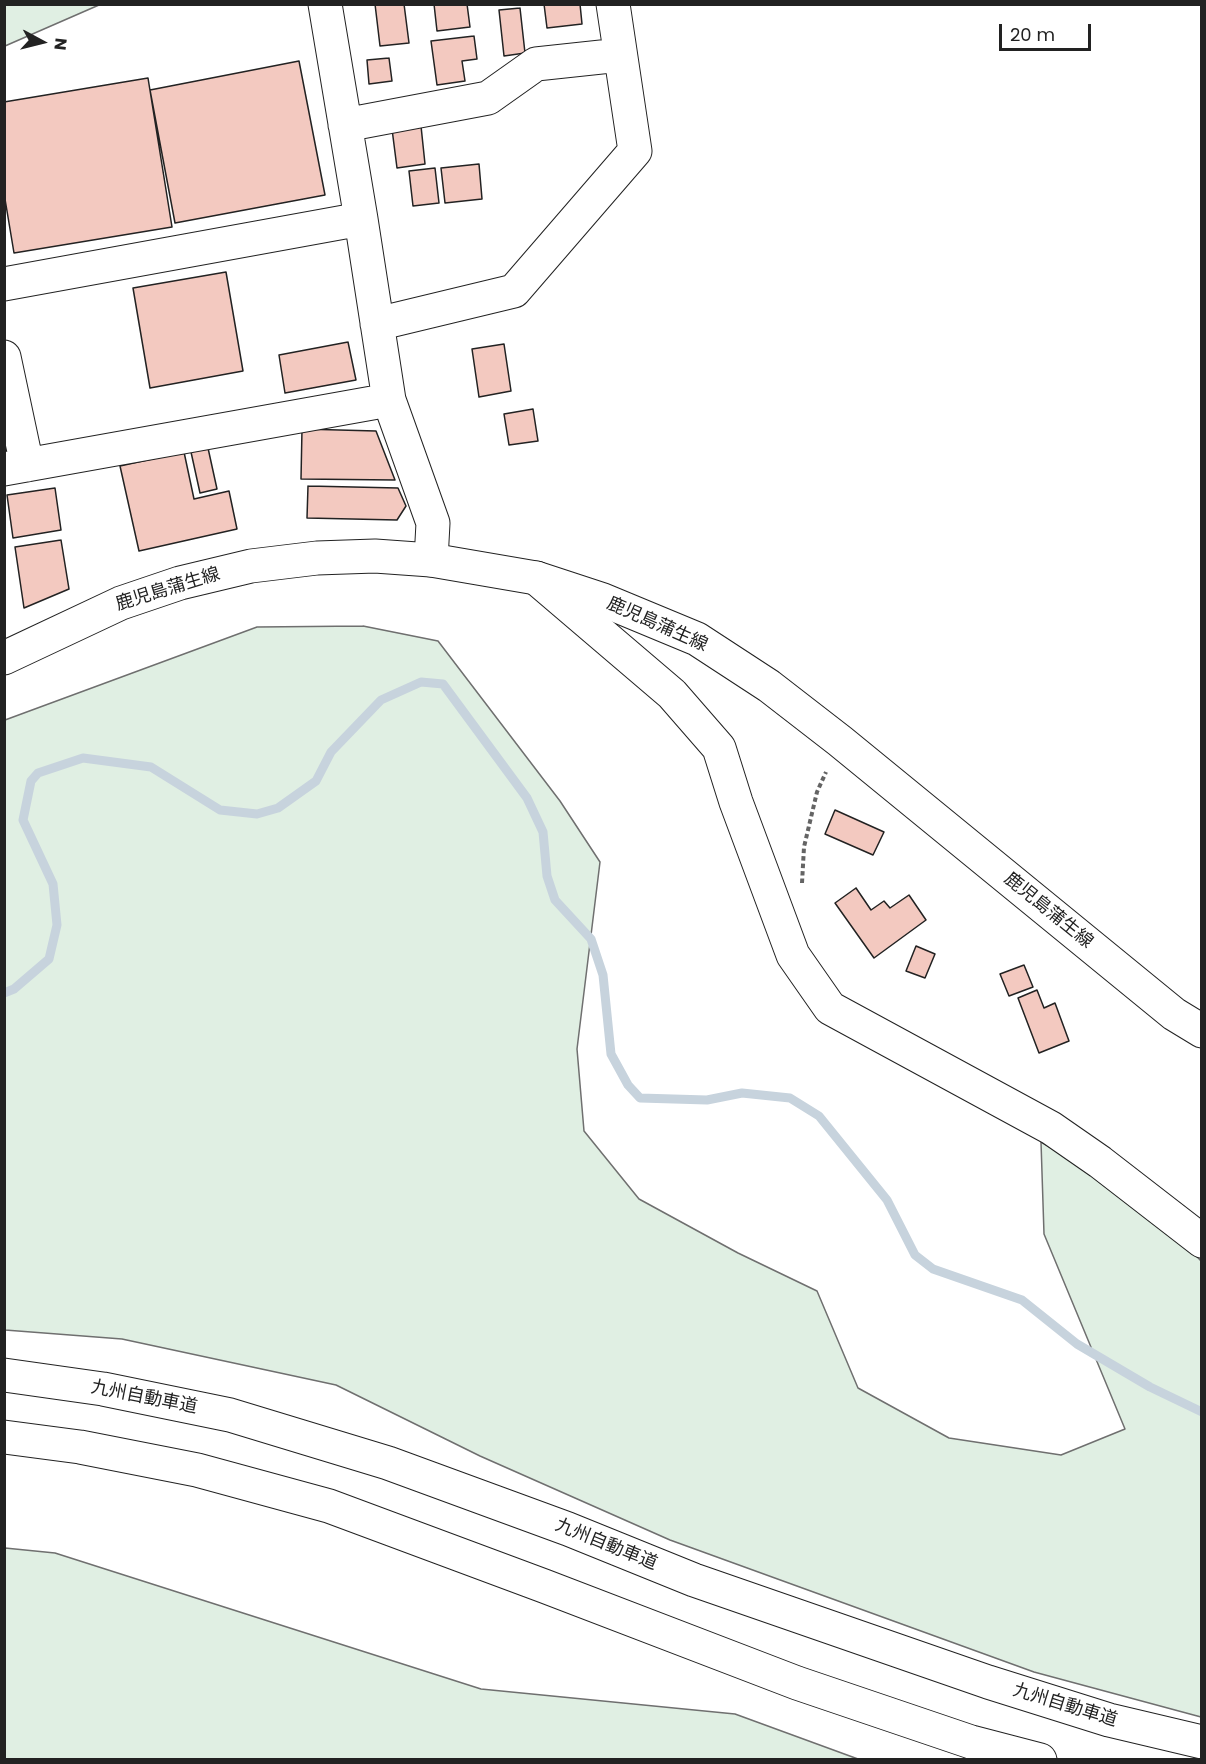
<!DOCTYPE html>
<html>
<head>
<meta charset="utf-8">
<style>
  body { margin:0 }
  #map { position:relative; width:1206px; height:1764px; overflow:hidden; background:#fff; font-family:Poppins,sans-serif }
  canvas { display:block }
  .frame { position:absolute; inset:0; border:6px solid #222; pointer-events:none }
  .north { position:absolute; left:12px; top:12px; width:60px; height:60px; -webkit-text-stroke:4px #fff; paint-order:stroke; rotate:97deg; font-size:16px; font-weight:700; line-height:24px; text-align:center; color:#222 }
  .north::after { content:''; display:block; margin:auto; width:21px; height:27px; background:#222; clip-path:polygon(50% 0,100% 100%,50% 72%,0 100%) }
  .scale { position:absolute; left:999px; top:24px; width:92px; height:27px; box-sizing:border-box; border:3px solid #222; border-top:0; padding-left:8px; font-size:18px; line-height:21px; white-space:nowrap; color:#222; -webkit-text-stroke:4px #fff; paint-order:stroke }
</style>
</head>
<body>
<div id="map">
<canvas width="1206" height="1764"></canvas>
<div class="frame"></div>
<div class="north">N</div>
<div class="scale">20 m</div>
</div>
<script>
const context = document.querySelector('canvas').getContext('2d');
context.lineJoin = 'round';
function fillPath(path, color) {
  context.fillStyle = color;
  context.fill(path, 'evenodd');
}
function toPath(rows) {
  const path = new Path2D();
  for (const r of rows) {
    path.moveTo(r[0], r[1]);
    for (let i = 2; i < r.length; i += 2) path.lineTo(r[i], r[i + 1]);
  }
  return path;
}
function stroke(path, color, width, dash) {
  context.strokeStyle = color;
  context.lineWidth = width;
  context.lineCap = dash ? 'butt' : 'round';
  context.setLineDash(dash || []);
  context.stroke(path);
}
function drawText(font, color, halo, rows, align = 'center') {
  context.font = font + ' Poppins,"Noto Sans JP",sans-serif';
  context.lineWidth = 4.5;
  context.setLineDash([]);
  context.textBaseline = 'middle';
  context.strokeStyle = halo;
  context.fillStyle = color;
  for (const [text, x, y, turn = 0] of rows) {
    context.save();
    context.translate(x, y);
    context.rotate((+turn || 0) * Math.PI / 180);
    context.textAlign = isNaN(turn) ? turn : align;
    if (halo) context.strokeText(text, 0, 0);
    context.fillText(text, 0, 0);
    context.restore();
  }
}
const green = toPath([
  [5,4,99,4,99,5,5,46,5,4],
  [363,626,438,641,560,801,600,862,577,1049,584,1131,639,1199,738,1253,817,1291,858,1388,949,1438,1061,1455,1125,1429,1044,1234,1041,1142,1145,1202,1201,1261,1201,1717,1034,1672,670,1540,480,1456,336,1385,122,1339,5,1330,5,720,257,627,363,626],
  [5,1548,55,1553,481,1689,735,1714,858,1759,5,1759,5,1548]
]);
const stream = toPath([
  [4,993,14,989,49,959,57,925,53,884,23,820,31,781,38,773,83,758,151,767,220,810,257,814,278,808,316,781,331,752,381,700,421,682,443,684,527,798,543,832,547,876,555,900,591,939,603,975,611,1054,628,1085,640,1098,707,1100,742,1093,790,1098,819,1116,887,1200,915,1255,933,1269,1022,1300,1077,1344,1150,1387,1202,1412]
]);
const building = toPath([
  [375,4,404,4,409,43,380,46,375,4],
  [434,4,467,4,470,27,437,31,434,4],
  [544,4,580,4,582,24,547,28,544,4],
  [520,8,525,53,504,56,499,10,520,8],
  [474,36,477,59,462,61,465,81,437,85,431,41,474,36],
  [389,58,392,81,369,84,367,60,389,58],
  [299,61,325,195,175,223,150,90,299,61],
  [148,78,172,227,14,253,4,193,4,102,148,78],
  [421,126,425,164,397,168,392,129,421,126],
  [479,164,482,199,445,203,441,168,479,164],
  [435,168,439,203,413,206,409,171,435,168],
  [226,272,243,371,150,388,133,288,226,272],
  [348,342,356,380,285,393,279,355,348,342],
  [504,344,511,391,479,397,472,349,504,344],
  [533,409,538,441,509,445,504,414,533,409],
  [302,429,376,431,395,480,301,479,302,429],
  [208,448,217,489,200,493,191,452,208,448],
  [184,452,194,499,229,491,237,529,139,551,120,466,184,452],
  [308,486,398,488,406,506,397,520,307,518,308,486],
  [55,488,61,530,13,538,7,495,55,488],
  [61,540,69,589,24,608,15,547,61,540],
  [835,810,884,832,873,855,825,834,835,810],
  [856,888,871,910,884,901,890,908,909,895,926,920,874,958,835,903,856,888],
  [916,946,935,954,925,978,906,971,916,946],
  [1024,965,1033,987,1009,996,1000,974,1024,965],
  [1037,990,1044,1008,1055,1003,1069,1041,1039,1053,1018,998,1037,990]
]);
const path = toPath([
  [802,883,804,847,817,792,826,772]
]);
const minor = toPath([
  [325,4,361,219,389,400,433,523,431,560],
  [345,125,488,98,536,64,620,55],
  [4,284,361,219],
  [377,324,514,291,635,151,613,4],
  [4,357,27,465],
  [4,469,389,400],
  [536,578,672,694,719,748,736,802,793,955,830,1008,1051,1128,1100,1162,1202,1241]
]);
const major = toPath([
  [4,658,121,603,180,583,251,566,317,558,375,556,431,560,536,578,603,600,697,639,769,686,840,741,1174,1014,1202,1031]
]);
const highway = toPath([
  [4,1375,103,1389,230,1415,388,1463,568,1529,694,1580,988,1682,1109,1720,1202,1742],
  [4,1437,80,1447,197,1470,329,1506,544,1586,797,1683,971,1742,1040,1760]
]);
const streetNames = [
  ["鹿児島蒲生線",168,590,-17],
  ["鹿児島蒲生線",657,625,24],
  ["鹿児島蒲生線",1048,911,39],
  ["九州自動車道",144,1398,11],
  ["九州自動車道",606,1545,22],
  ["九州自動車道",1065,1706,17]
];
fillPath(green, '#e0efe3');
stroke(green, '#6f6f6f', 1.5);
stroke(stream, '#c7d3dd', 9);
fillPath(building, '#f3c9c0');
stroke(building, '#222', 1.5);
stroke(minor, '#222', 35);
stroke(major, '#222', 35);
stroke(highway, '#222', 35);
stroke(path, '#646464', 4, [4.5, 3]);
stroke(minor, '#fff', 33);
stroke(major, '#fff', 33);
stroke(highway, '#fff', 33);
drawText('18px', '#222', '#fff', streetNames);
</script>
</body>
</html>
